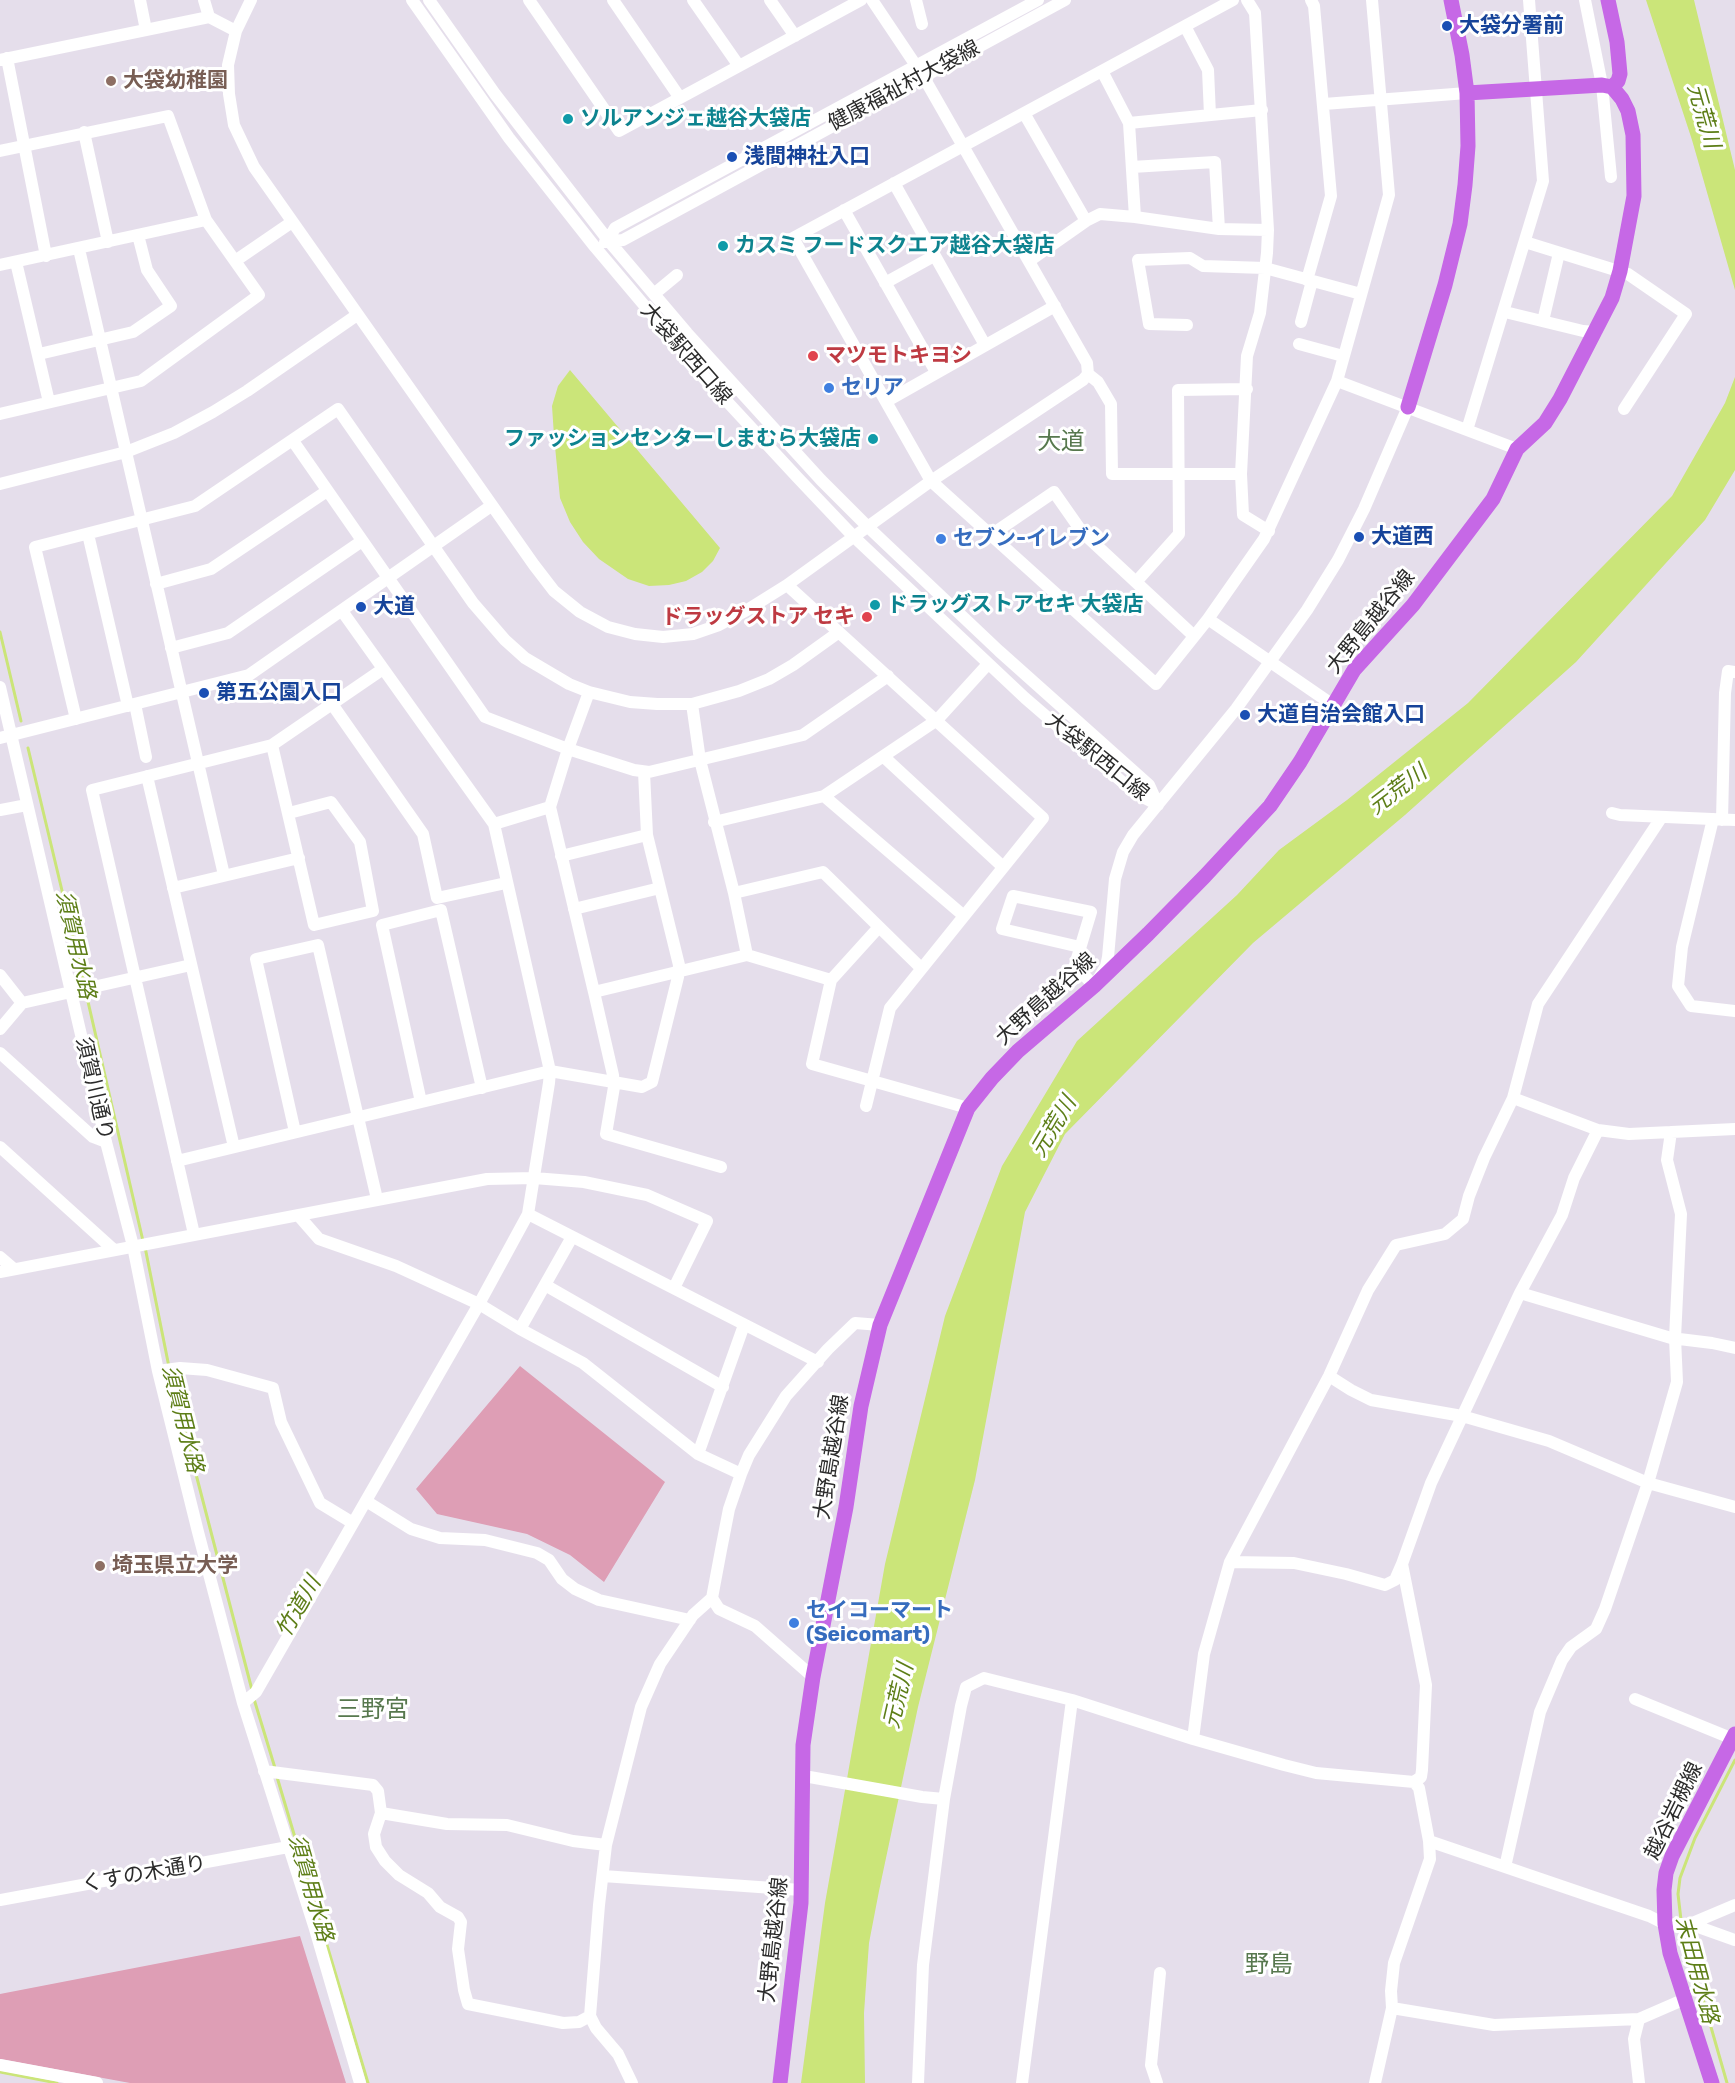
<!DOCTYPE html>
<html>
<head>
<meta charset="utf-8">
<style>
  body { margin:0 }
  canvas { display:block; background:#e5deeb }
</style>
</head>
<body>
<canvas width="1735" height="2083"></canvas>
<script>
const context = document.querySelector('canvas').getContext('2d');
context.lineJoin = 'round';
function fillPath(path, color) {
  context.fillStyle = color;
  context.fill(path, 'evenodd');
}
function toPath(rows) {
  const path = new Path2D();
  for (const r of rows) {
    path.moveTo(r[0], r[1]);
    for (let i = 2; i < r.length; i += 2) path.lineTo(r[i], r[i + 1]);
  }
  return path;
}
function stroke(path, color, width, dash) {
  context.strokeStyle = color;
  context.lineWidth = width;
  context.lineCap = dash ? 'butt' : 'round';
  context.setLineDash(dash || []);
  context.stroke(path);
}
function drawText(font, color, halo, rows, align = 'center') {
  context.font = font + ' Rubik,"Noto Sans JP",sans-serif';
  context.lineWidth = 6;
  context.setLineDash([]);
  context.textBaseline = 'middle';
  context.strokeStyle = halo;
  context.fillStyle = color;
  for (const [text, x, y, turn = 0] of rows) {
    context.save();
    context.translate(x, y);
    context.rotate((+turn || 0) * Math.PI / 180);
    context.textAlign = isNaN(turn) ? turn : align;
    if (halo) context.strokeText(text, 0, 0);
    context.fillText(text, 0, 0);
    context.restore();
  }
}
const green = toPath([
  [520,1366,665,1482,604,1582,570,1555,527,1534,437,1514,416,1489],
  [300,1936,346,2083,130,2083,0,2059,0,1994]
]);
const water = toPath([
  [1646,0,1694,0,1735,170,1735,290,1692,140],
  [570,370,720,548,713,561,702,572,686,581,669,585,649,586,628,579,599,559,583,542,570,522,560,498,554,436,552,406,558,386],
  [1735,377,1735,470,1705,520,1576,662,1405,815,1253,943,1065,1134,1025,1212,975,1480,918,1707,879,1891,869,1943,864,2013,865,2083,801,2083,825,1903,885,1564,945,1316,1002,1166,1077,1041,1237,895,1279,850,1347,800,1468,703,1672,496,1725,403]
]);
const stream = toPath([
  [0,632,21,721],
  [28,748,85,987],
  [86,993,143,1241],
  [145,1247,169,1367],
  [170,1374,252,1690],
  [254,1699,275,1768],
  [277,1777,368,2083],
  [1681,1920,1678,1894,1680,1878,1695,1838,1735,1760],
  [1682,1926,1727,2083],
  [0,2072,57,2083]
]);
const minor = toPath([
  [140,0,146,30],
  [204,0,209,17],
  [251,0,236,31,228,65,229,94,234,125,254,167,534,565,554,591,580,612,608,627,635,634,663,637,693,634,719,625,747,610,787,585,931,481,1083,380,1088,374],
  [412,0,509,138,595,247,708,381,797,477,854,537,1025,698,1135,793,1158,805],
  [429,0,495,94,608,240,687,333,821,480,868,527,999,651,1149,785,1158,805],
  [529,0,619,131,861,0],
  [613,0,680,98],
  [693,0,739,66],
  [770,0,795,36],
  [872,0,923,76,1087,363,1088,374,1098,382,1111,404,1112,474,1241,474],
  [916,0,922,24],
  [1233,0,793,238,931,481,1156,684,1208,619,1264,539,1337,381,1389,195,1372,0],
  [1247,0,1255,13,1268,230,1267,253,1260,313,1247,356,1241,474,1243,515,1269,531],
  [1585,0,1602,85,1611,177],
  [1185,26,1208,70,1210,115],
  [7,58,46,256],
  [0,60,209,17,236,31],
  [1102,71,1129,123,1135,217],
  [1324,104,1467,93],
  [1024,113,1086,221,1029,261],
  [1129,123,1262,110],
  [84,132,108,242],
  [0,151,168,116,206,220,259,295,141,381,0,414],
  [1132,167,1215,162,1219,229],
  [894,183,985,345],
  [844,210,936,372],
  [1086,221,1100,214,1135,217,1219,229,1268,230],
  [608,240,615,228,1038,0],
  [605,242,623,240,1065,0],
  [1525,242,1628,274,1686,314,1624,409],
  [79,249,224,875],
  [235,261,292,222],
  [16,262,49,402],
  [0,265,206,220],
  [1307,280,1331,196,1314,6,1311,0],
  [885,283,934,256],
  [654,294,677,275],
  [1505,312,1583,331,1596,332],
  [1543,321,1559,253],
  [1301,322,1312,281],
  [1187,325,1149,324,1138,260,1190,258,1203,266,1265,268,1361,294],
  [1299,344,1343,356],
  [39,354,133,332,171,306,147,270,138,235],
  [1337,381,1517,449],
  [887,401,1055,306],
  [1467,430,1543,181,1529,0],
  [293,441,485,717,568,749,634,770,649,772,803,735,888,676],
  [0,484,126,452,174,433,213,412,247,391,357,315],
  [88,534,128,706],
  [991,535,1054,492,1082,532,1194,636],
  [1136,582,1179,534,1178,390,1247,389],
  [156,584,211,569,327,491],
  [787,585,1043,818,890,1008,866,1106],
  [1208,619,1333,705],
  [171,648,228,633,362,541],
  [0,687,106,1142,133,1246,158,1371,198,1532,243,1703,315,1929,360,2083],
  [589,692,568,749,550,807,594,992,747,955,734,893,700,760,692,704],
  [135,704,146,757],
  [332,704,423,834,437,898,506,883],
  [76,719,35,547,195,506,338,409,473,603,505,640,525,658,569,684,589,692,630,702,657,704,692,704,739,691,769,679,793,665,839,632],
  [0,738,249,675,491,506],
  [272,745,314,925,373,911,360,842,331,802,289,813],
  [884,757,1002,866],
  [147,776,234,1147],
  [824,796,964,916],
  [0,810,27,805],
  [1612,813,1620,815,1735,820],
  [1713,819,1682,947,1678,986,1691,1006,1735,1011],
  [1722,820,1725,693,1728,671,1735,672],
  [714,822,824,796,937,720,988,664],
  [494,824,550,807],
  [561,856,647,835],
  [173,888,299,858],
  [734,893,823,872,921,968],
  [574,909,660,888],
  [879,927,831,980,812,1064,968,1108],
  [1080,947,1002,929,1013,896,1091,912,1075,965,1094,986,1106,966,1108,957,1115,879,1123,852,1133,835,1236,709,1307,610,1338,560,1364,509,1408,407],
  [747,955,831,980],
  [0,975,22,1003],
  [594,992,613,1075,614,1087,606,1134,721,1167],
  [0,1029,22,1003,191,965],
  [0,1053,93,1137,106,1142],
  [1513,1098,1598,1130,1629,1134,1735,1129],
  [421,1102,382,925,441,910,482,1088],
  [295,1132,256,959,318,945,377,1199],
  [0,1147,114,1250],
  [177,1161,550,1071,642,1087,652,1082,678,977,679,965,647,835,644,772],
  [528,1214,818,1362],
  [298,1215,319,1239,396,1266,479,1304,520,1329,583,1363,698,1454,741,1474],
  [194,1234,92,790,272,745,383,669],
  [0,1257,14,1269],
  [0,1272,487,1179,534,1178,584,1182,647,1195,707,1221,674,1288],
  [545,1285,723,1387],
  [1520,1293,1671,1338,1712,1343,1735,1348],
  [520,1329,572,1237],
  [158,1371,180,1368,207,1370,273,1388,281,1422,320,1503,353,1523],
  [1329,1376,1351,1390,1371,1400,1462,1416,1549,1441,1648,1483,1735,1507],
  [698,1454,744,1325],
  [366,1501,411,1529,440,1538,485,1540,537,1553,549,1560,562,1579,575,1589,599,1600,690,1620],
  [1230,1562,1294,1563,1346,1574,1385,1585,1395,1580,1402,1564],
  [813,1677,755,1626,719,1609,712,1598,721,1550,729,1509,741,1474,749,1455,786,1396,828,1349,855,1323,880,1325],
  [1635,1699,1733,1739],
  [243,1703,256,1692,479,1304,528,1214,549,1083,550,1071,494,824,342,611],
  [1193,1739,1204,1654,1230,1562,1329,1376,1368,1290,1396,1245,1445,1234,1463,1219,1469,1196,1484,1158,1513,1098,1538,1004,1661,818],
  [264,1771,373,1785,378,1791,381,1813,447,1824,507,1825,573,1841,606,1845],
  [804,1776,922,1797,944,1799],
  [1414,1782,1421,1777,1422,1770,1426,1685,1402,1564,1431,1483,1520,1293,1562,1215,1574,1178,1598,1130],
  [381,1813,374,1834,376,1847,385,1861,399,1875,428,1893,440,1907,458,1917,461,1922,458,1949,464,1990,468,2004,563,2023,579,2022,590,2016,599,1905,606,1845,641,1707,660,1664,693,1615,712,1598],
  [1505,1867,1540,1712,1562,1660,1571,1647,1596,1629,1605,1609,1648,1483,1677,1382,1675,1338,1681,1214,1667,1160,1671,1132],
  [603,1876,801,1890],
  [0,1900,288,1847],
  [1690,1924,1735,1905],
  [1392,2008,1494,2025,1639,2019,1685,1999],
  [590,2016,596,2028,618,2054,632,2083],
  [0,2065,97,2083],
  [918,2083,923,1965,944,1799,961,1706,966,1687,984,1678,1072,1700,1193,1739,1284,1765,1316,1773,1414,1782,1419,1788,1429,1841,1649,1916,1665,1924,1690,1924,1735,1940],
  [1022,2083,1072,1700],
  [1157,2083,1151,2065,1160,1973],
  [1375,2083,1392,2008,1391,1991,1394,1963,1430,1859,1429,1841],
  [1639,2083,1634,2039,1639,2019]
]);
const major = toPath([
  [1608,0,1617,42,1620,74,1618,81,1612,87],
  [1408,407,1445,285,1460,224,1465,185,1468,146,1467,93,1462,55,1451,0],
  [780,2083,801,1903,803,1745,813,1677,846,1507,861,1406,880,1325,968,1108,992,1078,1018,1051,1094,986,1148,934,1205,876,1270,806,1300,762,1354,670,1413,605,1493,499,1517,449,1545,423,1560,399,1612,298,1620,271,1634,196,1633,135,1628,111,1622,99,1612,87,1602,85,1467,93],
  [1712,2083,1670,1953,1665,1924,1664,1890,1666,1873,1672,1856,1735,1734]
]);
const markers = [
  [1447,26,6,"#1a4fb4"],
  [111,81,6,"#8d6e63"],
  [568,119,6,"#0f9aa8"],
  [732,157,6,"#1a4fb4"],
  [723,246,6,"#0f9aa8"],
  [813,356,6,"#e0444e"],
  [829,388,6,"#3f7fe0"],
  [873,439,6,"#0f9aa8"],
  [1359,537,6,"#1a4fb4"],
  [941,539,6,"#3f7fe0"],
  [875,605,6,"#0f9aa8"],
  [361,607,6,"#1a4fb4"],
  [867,617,6,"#e0444e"],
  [204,693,6,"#1a4fb4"],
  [1245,715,6,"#1a4fb4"],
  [100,1566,6,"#8d6e63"],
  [794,1623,6,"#3f7fe0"]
];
const transitNames = [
  ["大袋分署前",1459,26],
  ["浅間神社入口",744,157],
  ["大道西",1371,537],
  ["大道",373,607],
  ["第五公園入口",216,693],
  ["大道自治会館入口",1257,715]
];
const educationNames = [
  ["大袋幼稚園",123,81],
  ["埼玉県立大学",112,1566]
];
const streetNames = [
  ["健康福祉村大袋線",904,86,-28],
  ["大袋駅西口線",686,354,49],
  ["大野島越谷線",1371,622,-51],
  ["大袋駅西口線",1097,757,39],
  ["大野島越谷線",1046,999,-42],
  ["須賀川通り",94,1089,77],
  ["大野島越谷線",832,1457,-81],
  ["越谷岩槻線",1674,1811,-64],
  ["くすの木通り",144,1874,-10],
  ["大野島越谷線",774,1940,-84]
];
const cultureNames = [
  ["ソルアンジェ越谷大袋店",580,119],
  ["カスミ フードスクエア越谷大袋店",735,246],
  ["ファッションセンターしまむら大袋店",861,439,"right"],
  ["ドラッグストアセキ 大袋店",887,605]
];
const healthNames = [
  ["マツモトキヨシ",825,356],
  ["ドラッグストア セキ",855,617,"right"]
];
const shopNames = [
  ["セリア",841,388],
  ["セブン-イレブン",953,539],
  ["セイコーマート",806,1611],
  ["(Seicomart)",806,1635]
];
const waterNames = [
  ["元荒川",1703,116,74],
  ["元荒川",1398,790,-37],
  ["須賀用水路",75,945,77],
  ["元荒川",1054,1127,-59],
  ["須賀用水路",182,1419,76],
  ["竹道川",299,1607,-60],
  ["元荒川",899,1696,-77],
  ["須賀用水路",310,1888,74],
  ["末田用水路",1696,1970,75]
];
const quarterNames = [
  ["大道",1061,442],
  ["三野宮",373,1710],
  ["野島",1269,1965]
];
fillPath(green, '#de9eb5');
fillPath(water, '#cbe579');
stroke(stream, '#cbe579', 3);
stroke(minor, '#fff', 12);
stroke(major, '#c668e6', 15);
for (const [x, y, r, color] of markers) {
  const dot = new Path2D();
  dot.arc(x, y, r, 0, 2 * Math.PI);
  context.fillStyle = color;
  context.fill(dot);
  stroke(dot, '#fff', 2);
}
drawText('bold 21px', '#164399', '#fff', transitNames, 'left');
drawText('bold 21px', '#785e54', '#fff', educationNames, 'left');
drawText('21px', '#2b2b2b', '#fff', streetNames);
drawText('bold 21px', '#0d838f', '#fff', cultureNames, 'left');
drawText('bold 21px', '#be3a42', '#fff', healthNames, 'left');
drawText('bold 21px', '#366cbe', '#fff', shopNames, 'left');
drawText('italic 22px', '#5d7e17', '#fff', waterNames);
drawText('24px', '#57784e', '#fff', quarterNames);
</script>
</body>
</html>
